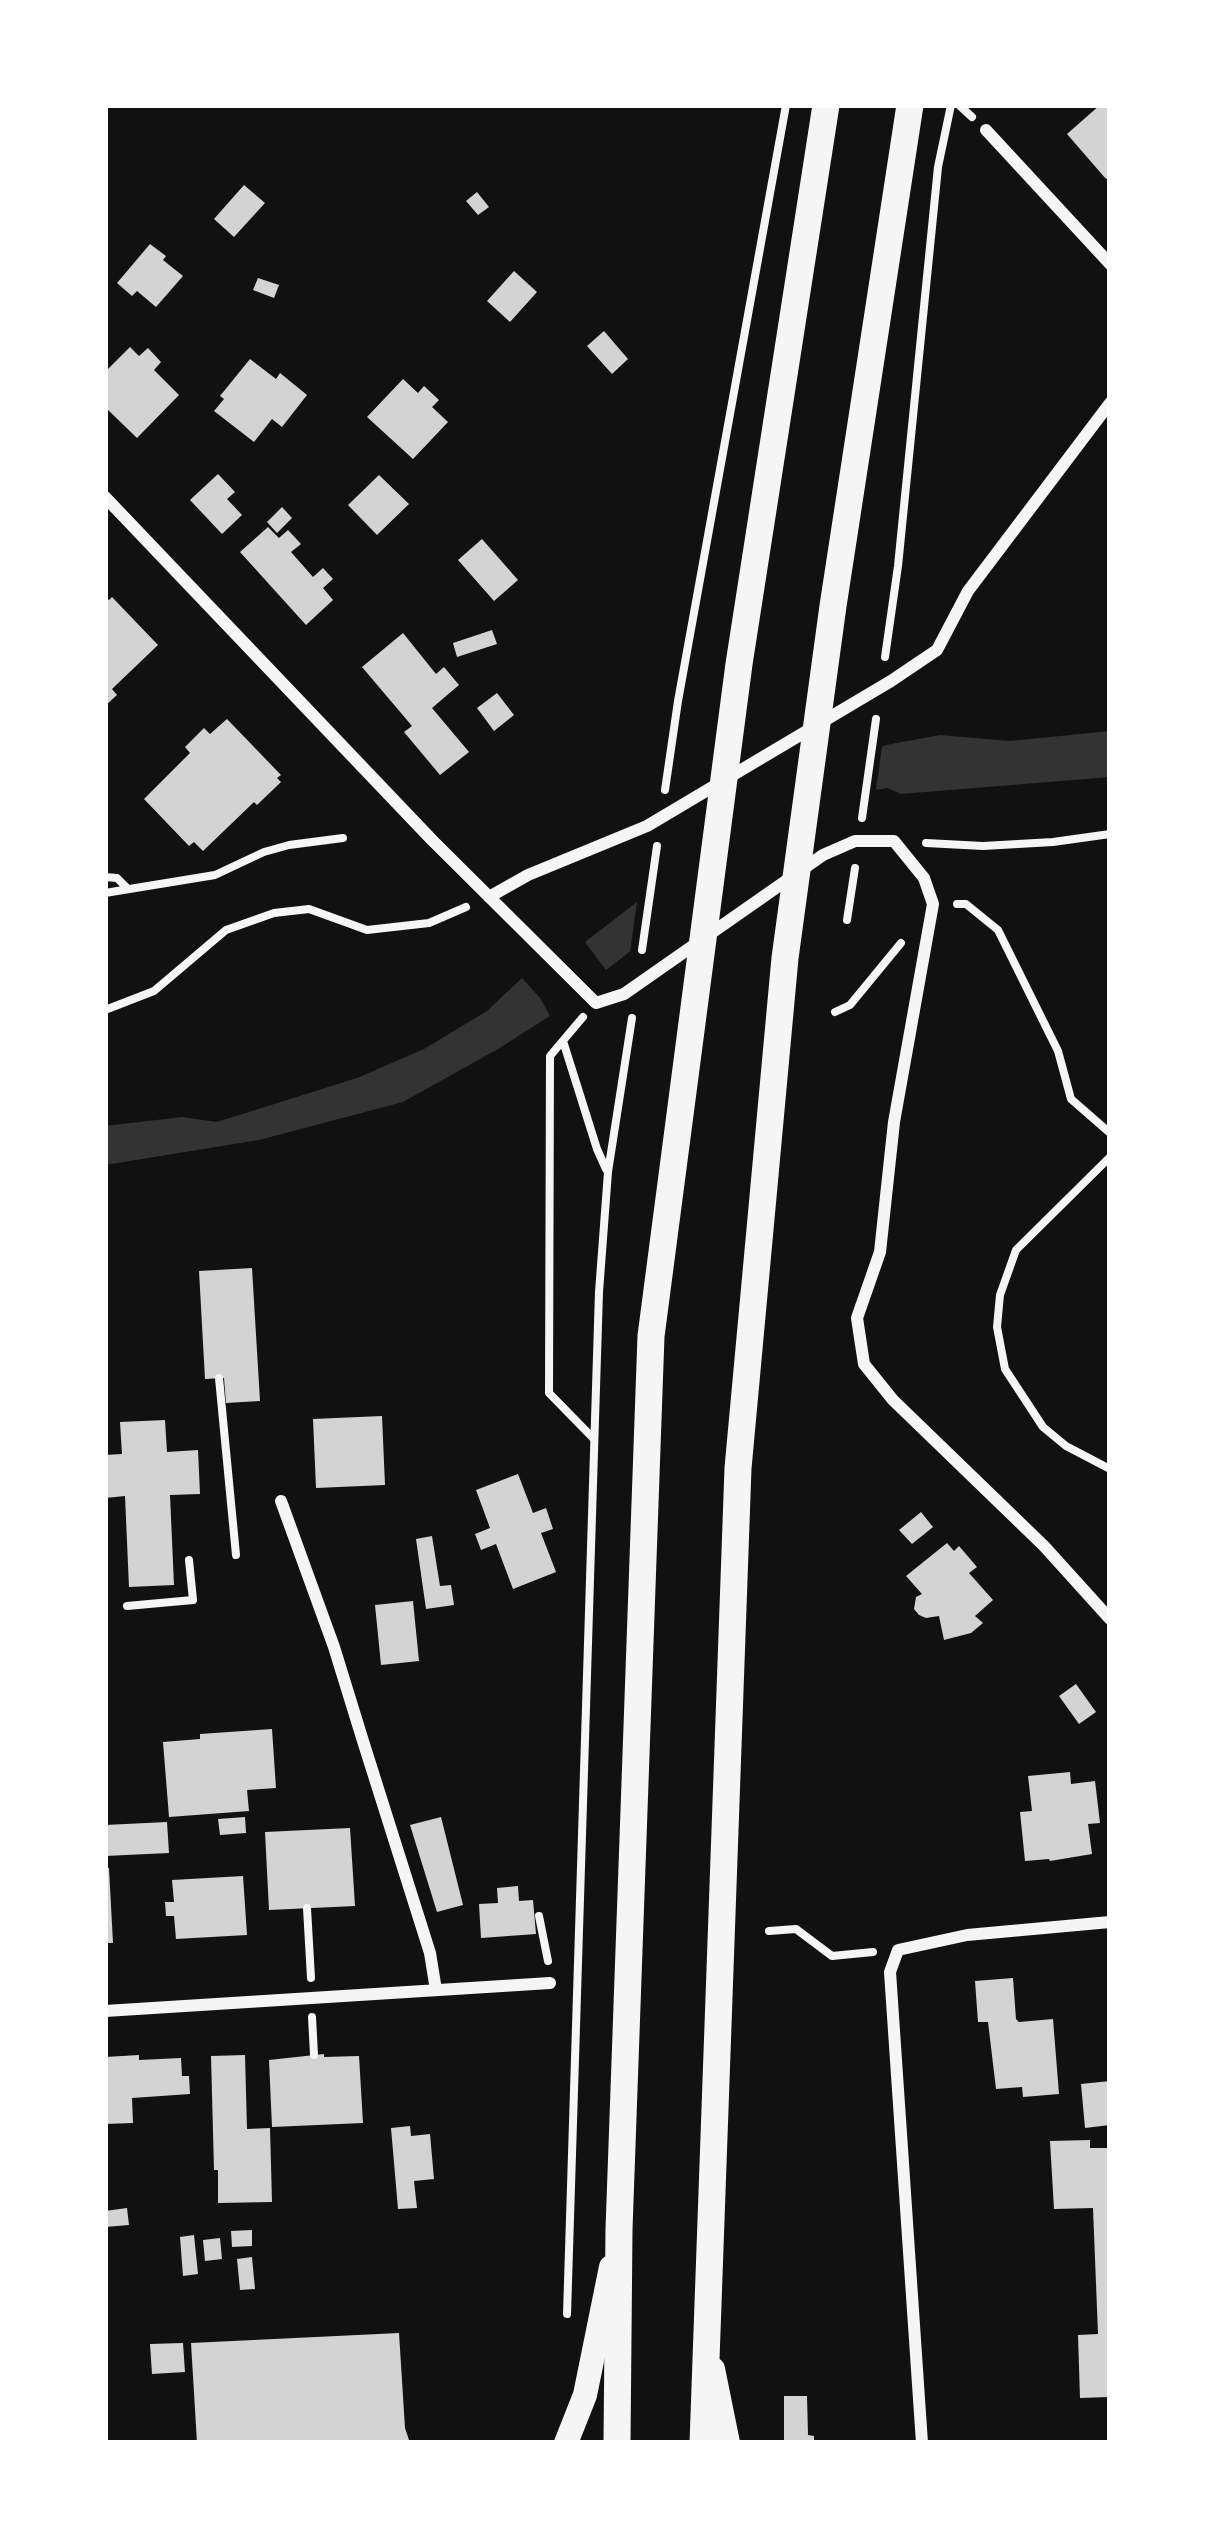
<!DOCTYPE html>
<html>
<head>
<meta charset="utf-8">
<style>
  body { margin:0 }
  #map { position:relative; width:1215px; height:2548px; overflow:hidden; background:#111; font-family:Helvetica,sans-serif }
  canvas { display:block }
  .frame { position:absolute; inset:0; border:108px solid #fff; pointer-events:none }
</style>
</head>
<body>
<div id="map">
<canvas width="1215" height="2548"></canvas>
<div class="frame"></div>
</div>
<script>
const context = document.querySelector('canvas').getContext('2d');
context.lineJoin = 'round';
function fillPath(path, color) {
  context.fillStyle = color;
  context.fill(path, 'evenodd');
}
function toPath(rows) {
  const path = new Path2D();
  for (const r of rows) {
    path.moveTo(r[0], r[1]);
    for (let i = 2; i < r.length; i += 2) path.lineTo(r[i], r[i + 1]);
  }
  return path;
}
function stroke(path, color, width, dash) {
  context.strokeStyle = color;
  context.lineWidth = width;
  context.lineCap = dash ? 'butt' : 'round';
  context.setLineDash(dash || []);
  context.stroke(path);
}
const water = toPath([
  [1110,731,1110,777,901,794,887,788,870,791,811,812,606,970,585,942,663,882,840,767,886,745,940,735,1010,741],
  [522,978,540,998,550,1016,498,1049,403,1102,259,1140,105,1165,105,1126,182,1117,217,1122,357,1078,424,1049,487,1011]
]);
const pier = toPath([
  [883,740,875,796,814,818,734,887,697,909,629,960,638,894,837,762]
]);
const building = toPath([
  [1100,105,1110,105,1110,175,1106,179,1067,134],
  [244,185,265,203,234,237,214,219],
  [477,192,489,207,478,215,466,201],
  [150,244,166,256,163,260,183,276,156,307,137,291,132,296,117,283],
  [514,271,537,292,510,322,487,301],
  [258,278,279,285,274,298,253,290],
  [604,331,628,359,612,374,587,346],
  [130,347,139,356,148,348,161,362,154,370,179,395,137,438,107,409,105,411,105,372],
  [250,359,276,379,280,373,307,395,282,427,272,419,254,442,214,411,224,399,220,396],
  [403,379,418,393,424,386,439,400,432,407,448,422,413,459,367,417],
  [218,474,235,492,227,499,242,515,222,534,190,500],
  [379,475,409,504,377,535,348,505],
  [282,507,292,518,277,533,267,522],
  [268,527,279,538,288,530,301,544,291,552,313,577,323,568,333,579,323,588,333,600,306,625,240,552],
  [482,539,518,580,494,601,458,560],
  [105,597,109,600,112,597,158,645,112,689,117,695,105,706],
  [492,630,497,644,457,657,453,643],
  [403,633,436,674,444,667,459,685,432,708,469,752,440,775,404,732,412,726,362,667],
  [497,693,514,715,494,731,477,708],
  [227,719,281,775,277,778,281,782,257,805,254,802,203,851,194,842,189,846,144,799,190,753,185,747,204,728,210,734],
  [252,1268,260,1401,226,1403,224,1378,205,1379,199,1271],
  [382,1416,385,1485,316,1488,313,1419],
  [165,1420,167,1452,198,1450,200,1494,170,1495,174,1585,129,1587,125,1496,105,1498,105,1455,122,1454,120,1422],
  [518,1474,533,1513,546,1508,553,1529,541,1533,556,1572,513,1589,496,1544,481,1550,475,1534,490,1528,476,1490],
  [921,1512,933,1527,912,1544,899,1530],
  [432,1536,440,1586,451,1585,454,1605,426,1609,416,1539],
  [947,1543,954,1551,959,1546,977,1567,969,1573,993,1600,975,1616,983,1623,971,1633,944,1640,939,1616,926,1618,919,1615,914,1609,916,1597,922,1594,906,1576],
  [413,1601,419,1661,381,1665,375,1605],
  [1076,1684,1096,1712,1079,1724,1059,1696],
  [272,1729,276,1788,247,1790,249,1811,169,1817,163,1742,200,1739,200,1734],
  [1070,1772,1071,1784,1095,1781,1100,1823,1088,1824,1092,1854,1050,1861,1049,1859,1025,1861,1020,1812,1032,1811,1028,1776],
  [245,1817,246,1833,220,1835,218,1819],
  [441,1817,463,1905,437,1912,410,1825],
  [167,1822,169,1853,105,1856,105,1825],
  [350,1828,355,1906,269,1910,265,1832],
  [105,1868,109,1868,113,1943,105,1943],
  [243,1876,247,1935,176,1939,174,1916,166,1916,165,1902,174,1902,172,1880],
  [518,1886,519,1901,533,1900,536,1934,481,1938,479,1904,498,1903,497,1888],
  [1013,1978,1016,2019,1019,2022,1053,2019,1059,2094,1023,2097,1022,2087,996,2089,988,2022,978,2022,975,1981],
  [324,2054,324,2057,359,2056,363,2123,272,2127,269,2060],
  [139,2055,139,2060,181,2058,182,2076,189,2076,190,2094,132,2098,133,2123,105,2124,105,2057],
  [245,2055,247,2129,270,2128,272,2202,218,2203,218,2170,214,2170,211,2056],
  [1110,2081,1110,2125,1085,2128,1081,2084],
  [410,2126,411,2136,430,2134,434,2179,414,2181,417,2208,398,2209,391,2128],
  [1090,2140,1090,2148,1110,2148,1110,2397,1080,2398,1078,2335,1098,2334,1093,2208,1054,2209,1050,2141],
  [127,2208,129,2225,105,2227,105,2211],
  [252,2230,252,2246,232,2247,231,2231],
  [194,2235,198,2274,183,2276,180,2237],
  [220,2238,222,2259,205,2261,203,2240],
  [252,2257,255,2289,240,2290,237,2259],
  [399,2333,405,2428,410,2443,197,2443,191,2343],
  [183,2343,185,2372,152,2374,150,2344],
  [784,2396,807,2396,808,2435,814,2436,814,2443,784,2443]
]);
const path = toPath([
  [959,105,972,117],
  [885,657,898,566,938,167,951,105],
  [665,790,678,701,786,105],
  [862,818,876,719],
  [926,843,983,846,1053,842,1110,834],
  [105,877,117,878,127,888],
  [105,893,215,875,264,852,289,845,343,838],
  [957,904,966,904,998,930,1058,1051,1071,1099,1110,1133],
  [847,920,855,868],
  [642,950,657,846],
  [105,1010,154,991,226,930,274,913,309,909,367,930,429,923,466,907],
  [835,1012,850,1005,901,943],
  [583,1017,550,1056,549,1393,594,1439],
  [563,1041,597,1149,606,1169],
  [1110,1157,1016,1250,1000,1295,997,1327,1005,1369,1043,1427,1066,1446,1110,1469],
  [219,1378,236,1555],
  [127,1606,193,1600,189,1560],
  [307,1908,311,1978],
  [539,1916,548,1961],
  [769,1931,796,1929,832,1956,873,1952],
  [312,2017,314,2055],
  [567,2314,599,1292,608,1172,632,1018]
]);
const minor = toPath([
  [986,130,1110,264],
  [105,497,432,840,596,1003,624,994,823,855,855,841,894,841,924,878,933,904,894,1122,880,1252,857,1318,864,1364,893,1400,1044,1546,1110,1619],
  [489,897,528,875,647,826,891,681,937,650,968,591,1110,403],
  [281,1501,334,1647,363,1741,430,1953,436,1990],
  [105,2011,550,1983],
  [922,2443,890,1972,898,1950,967,1935,1110,1922]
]);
const secondary = toPath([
  [566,2443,585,2395,611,2267]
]);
const primary = toPath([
  [713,2369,728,2443]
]);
const trunk = toPath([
  [617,2443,619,2229,651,1336,739,664,826,105],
  [703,2443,738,1468,785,958,833,606,910,105]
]);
fillPath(water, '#333');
fillPath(pier, '#111');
fillPath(building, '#d3d3d3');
stroke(path, '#f5f5f5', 8);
stroke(minor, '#f5f5f5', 12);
stroke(secondary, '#f5f5f5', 24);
stroke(primary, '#f5f5f5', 24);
stroke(trunk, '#f5f5f5', 27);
</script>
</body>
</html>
